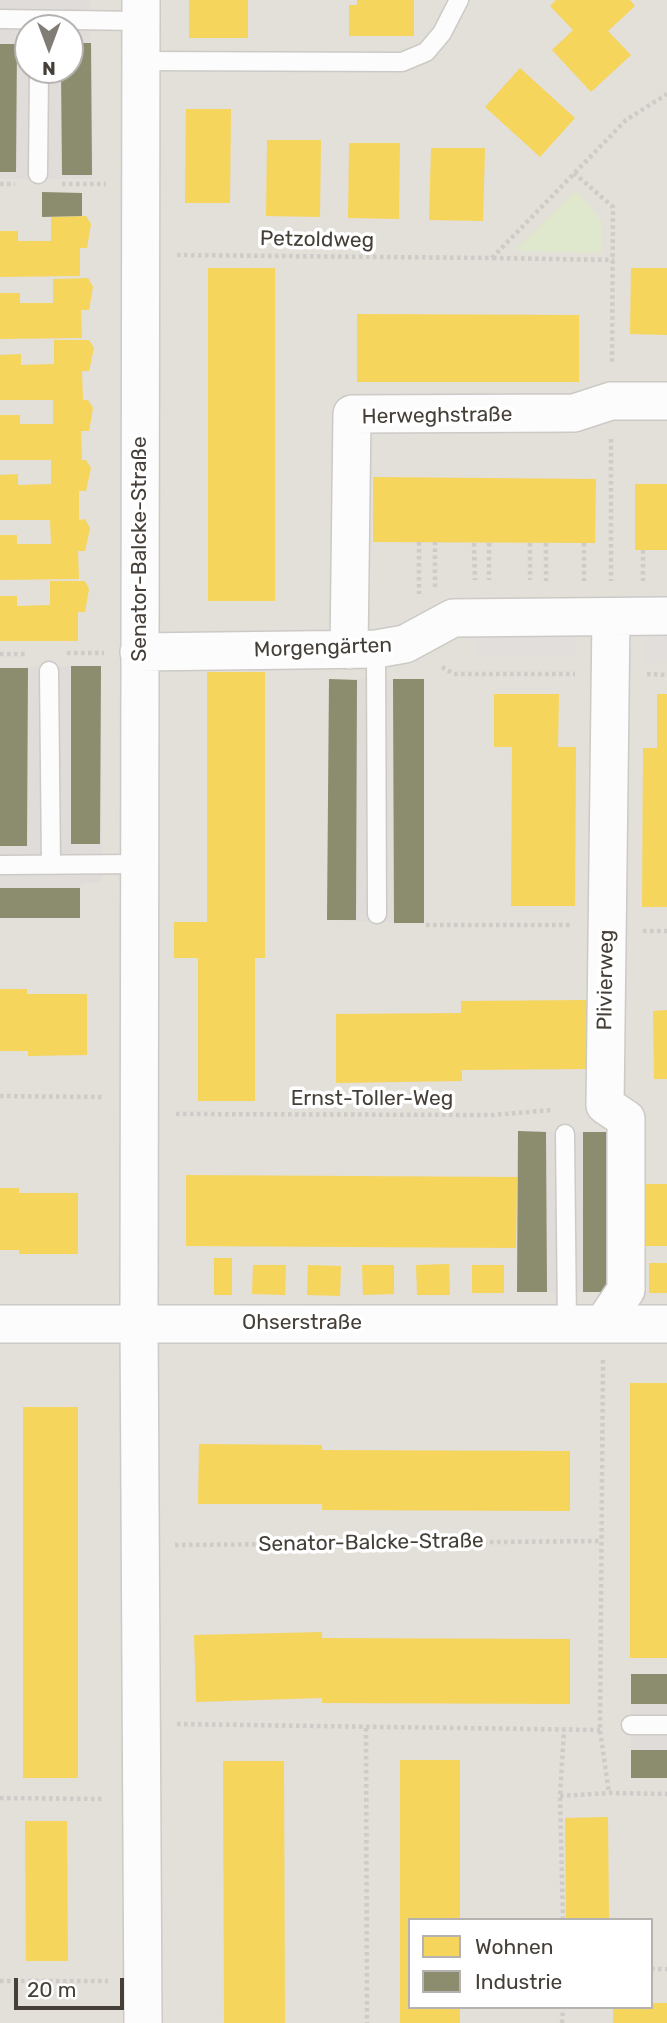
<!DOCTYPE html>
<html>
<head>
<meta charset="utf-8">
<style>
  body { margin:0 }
  #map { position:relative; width:667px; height:2023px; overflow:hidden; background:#f0edea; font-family:Rubik,sans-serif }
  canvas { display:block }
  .legend { position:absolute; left:408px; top:1918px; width:245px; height:91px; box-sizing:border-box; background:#fff; border:2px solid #b5b2af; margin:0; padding:9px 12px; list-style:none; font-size:21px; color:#453f38 }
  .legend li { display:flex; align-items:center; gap:14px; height:35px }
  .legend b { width:35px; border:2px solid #b5b2af }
  .north { position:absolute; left:14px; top:14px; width:70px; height:70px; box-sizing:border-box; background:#fff; border:2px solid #b5b2af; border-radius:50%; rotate:180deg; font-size:19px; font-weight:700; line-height:28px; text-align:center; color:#453f38 }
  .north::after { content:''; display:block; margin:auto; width:24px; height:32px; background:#817c76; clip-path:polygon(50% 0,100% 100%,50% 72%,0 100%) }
  .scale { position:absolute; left:14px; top:1978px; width:110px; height:32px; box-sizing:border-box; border:4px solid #453f38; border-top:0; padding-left:9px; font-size:21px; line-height:24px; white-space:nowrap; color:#453f38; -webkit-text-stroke:5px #fff; paint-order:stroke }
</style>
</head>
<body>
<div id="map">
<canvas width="667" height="2023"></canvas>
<ul class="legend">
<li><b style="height:19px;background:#f6d55c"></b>Wohnen</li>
<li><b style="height:19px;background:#8c8c6e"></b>Industrie</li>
</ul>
<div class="north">N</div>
<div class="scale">20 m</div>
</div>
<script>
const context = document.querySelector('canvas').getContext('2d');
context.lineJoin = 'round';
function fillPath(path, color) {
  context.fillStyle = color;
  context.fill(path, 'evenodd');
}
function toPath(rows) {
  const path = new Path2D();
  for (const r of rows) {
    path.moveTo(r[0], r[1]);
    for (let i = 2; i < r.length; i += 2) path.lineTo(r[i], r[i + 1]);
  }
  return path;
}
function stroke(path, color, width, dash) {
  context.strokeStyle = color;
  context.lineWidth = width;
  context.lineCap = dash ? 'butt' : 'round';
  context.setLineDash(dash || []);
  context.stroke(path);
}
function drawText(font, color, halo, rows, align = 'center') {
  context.font = font + ' Rubik,sans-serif';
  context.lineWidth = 7;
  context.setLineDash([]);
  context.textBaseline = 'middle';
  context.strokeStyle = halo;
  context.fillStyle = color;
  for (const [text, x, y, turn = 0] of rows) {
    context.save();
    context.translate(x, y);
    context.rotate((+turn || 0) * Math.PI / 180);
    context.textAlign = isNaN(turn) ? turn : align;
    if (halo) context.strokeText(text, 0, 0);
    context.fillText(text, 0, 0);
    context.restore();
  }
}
const residential = toPath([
  [0,0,667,0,667,2023,0,2023],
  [28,28,70,28,70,70,28,70],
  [410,1920,651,1920,651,2007,410,2007]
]);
const industrial = toPath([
  [0,0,90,0,93,179,0,179],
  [28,28,70,28,70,70,28,70],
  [71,666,101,666,102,883,82,883,80,888,80,918,0,918,0,668],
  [329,679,424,679,424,923,327,920],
  [518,1131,612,1132,611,1292,517,1292],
  [631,1674,667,1674,667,1778,631,1778]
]);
const green = toPath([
  [576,190,601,220,602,253,514,251]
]);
const parking = toPath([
  [475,625,576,625,577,656,476,655],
  [645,629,667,629,667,662,645,662]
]);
const homes = toPath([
  [189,0,248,0,248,38,189,38],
  [357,0,414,0,414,36,349,36,349,5,357,5],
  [556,0,630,0,635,6,608,31,631,55,591,92,552,50,573,30,550,6],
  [520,68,575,118,540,157,485,107],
  [186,109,231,109,230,203,185,203],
  [267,140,321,140,320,217,266,216],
  [349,143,400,143,399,219,348,218],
  [431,148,485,148,483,221,429,220],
  [86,216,91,224,87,248,80,248,80,276,0,277,0,231,18,231,18,241,51,241,51,217],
  [208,268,275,268,275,601,208,601],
  [631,268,667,268,667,335,630,334],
  [88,278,93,287,89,310,81,310,82,338,0,339,0,293,20,293,20,303,53,303,53,279],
  [357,314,579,315,579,382,357,382],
  [54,340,89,340,94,348,89,371,82,371,83,400,88,400,93,408,89,431,81,431,82,460,86,460,91,468,86,491,79,491,79,520,85,519,90,528,85,551,78,551,79,579,0,580,0,535,17,535,17,544,51,544,50,520,0,520,0,475,18,474,18,485,51,484,51,460,0,460,0,415,20,415,20,424,53,424,53,400,0,400,0,355,21,354,21,365,54,364],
  [373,477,596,479,595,543,373,542],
  [635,484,667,484,667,550,635,550],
  [50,581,85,581,89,589,85,612,78,612,78,641,0,641,0,596,17,596,17,606,50,605],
  [207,672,265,672,265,958,255,958,255,1101,198,1101,198,958,174,958,174,922,207,922],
  [494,694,559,694,558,747,576,747,575,906,511,906,512,747,494,747],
  [657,694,667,694,667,907,642,907,643,748,657,748],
  [0,989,27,989,27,994,87,994,87,1055,28,1056,28,1051,0,1051],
  [587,1000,587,1069,462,1070,462,1081,336,1083,336,1014,461,1013,461,1001],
  [667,1010,667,1079,654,1079,653,1011],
  [186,1175,517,1177,516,1248,186,1246],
  [638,1184,667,1184,667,1246,637,1246],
  [0,1188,19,1188,19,1193,78,1193,78,1254,19,1254,19,1250,0,1250],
  [214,1258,232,1258,232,1295,214,1295],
  [649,1263,667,1263,667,1293,649,1293],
  [449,1264,450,1295,417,1295,416,1265],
  [253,1265,286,1265,285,1295,252,1294],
  [308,1265,341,1266,340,1296,307,1295],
  [362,1265,394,1265,394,1294,363,1295],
  [472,1265,504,1265,504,1293,472,1293],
  [630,1383,667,1383,667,1658,630,1658],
  [23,1407,78,1407,78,1778,23,1778],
  [199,1444,322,1445,322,1450,570,1451,570,1511,322,1510,322,1504,198,1504],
  [322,1632,322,1638,570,1639,570,1704,322,1703,322,1698,196,1702,194,1635],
  [400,1760,460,1760,460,1920,410,1920,410,2007,460,2007,460,2023,400,2023],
  [223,1761,284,1761,285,2023,224,2023],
  [608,1817,609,1920,566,1920,565,1818],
  [25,1821,67,1821,68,1961,26,1961],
  [651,2003,667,2003,667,2023,613,2023,613,2007,651,2007]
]);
const industry = toPath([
  [70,43,91,43,92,175,62,175,61,70,70,70],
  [0,44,17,44,16,172,0,172],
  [42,192,82,193,82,216,42,217],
  [71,666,101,666,100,844,71,844],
  [0,668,28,668,27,846,0,846],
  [329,679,357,680,356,920,327,920],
  [393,679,424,679,424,923,394,923],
  [0,888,80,888,80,918,0,918],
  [518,1131,546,1132,547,1292,517,1292],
  [583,1132,612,1132,611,1292,583,1292],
  [631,1674,667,1674,667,1704,631,1704],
  [631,1750,667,1750,667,1778,631,1778]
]);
const path = toPath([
  [574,173,613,207,612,364],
  [0,184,15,184],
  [62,184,106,184],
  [177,255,492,258,626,120,667,94],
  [493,258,614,260],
  [611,439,611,581],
  [419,542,419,594],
  [474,543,475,580],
  [489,543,489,580],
  [530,543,530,580],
  [546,543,546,581],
  [584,543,584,581],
  [643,550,643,581],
  [435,587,435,542],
  [67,653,104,653],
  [0,654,27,654],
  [442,667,454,674,575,674],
  [647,674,667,675],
  [426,925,572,925],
  [643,931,667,931],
  [0,1096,104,1097],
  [176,1114,493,1115,552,1110],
  [603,1360,600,1730,609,1793],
  [175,1545,601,1541],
  [177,1724,600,1730],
  [366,1728,367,2023],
  [560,1796,609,1793,667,1794],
  [0,1798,104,1799],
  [563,1920,560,1796,564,1730],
  [651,1969,667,1969],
  [0,1981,108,1981],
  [562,2023,563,2007]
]);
const lane = toPath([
  [0,19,141,21],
  [141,61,402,62,426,52,442,33,459,0],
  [38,174,39,70],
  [376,649,377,914],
  [49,671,51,865],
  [0,865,139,864],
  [565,1134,567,1324],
  [631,1725,667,1725]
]);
const street = toPath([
  [141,0,139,1323,143,2023],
  [349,650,352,414,574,413,611,401,667,401],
  [139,652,376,649,405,644,453,618,667,616],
  [0,1324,667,1324],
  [603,1324,626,1290,626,1119,605,1105,611,617]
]);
const streetNames = [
  ["Petzoldweg",317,240,1],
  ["Herweghstraße",437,416,-1],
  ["Senator-Balcke-Straße",140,549,-90],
  ["Morgengärten",323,648,-2],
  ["Plivierweg",606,980,-89],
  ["Ernst-Toller-Weg",372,1099],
  ["Ohserstraße",302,1323],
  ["Senator-Balcke-Straße",371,1543,-1]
];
fillPath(residential, '#e3dfd9');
fillPath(industrial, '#e0dcd9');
fillPath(green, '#dfe7cd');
fillPath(parking, '#e1dedb');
fillPath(homes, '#f6d55c');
fillPath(industry, '#8c8c6e');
stroke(lane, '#cccac7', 21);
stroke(street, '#cccac7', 40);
stroke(path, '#cecbc8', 4.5, [3.5, 3.5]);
stroke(lane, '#fdfcfc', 18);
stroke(street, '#fdfcfc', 37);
drawText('21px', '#453f38', '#fff', streetNames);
</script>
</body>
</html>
